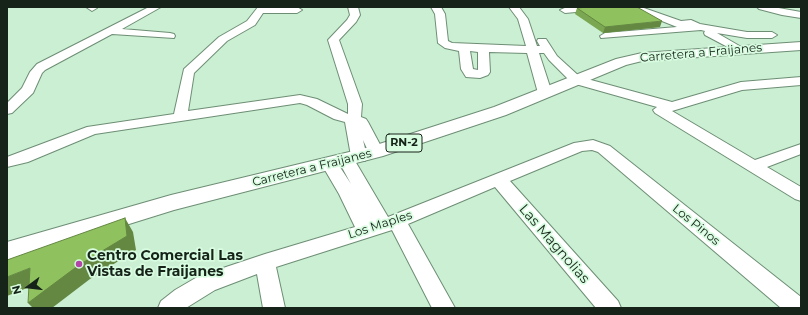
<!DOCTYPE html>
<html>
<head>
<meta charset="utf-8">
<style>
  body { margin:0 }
  #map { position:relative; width:808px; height:315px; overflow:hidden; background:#cbefd3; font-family:Montserrat,sans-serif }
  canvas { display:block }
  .frame { position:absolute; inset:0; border:8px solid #162319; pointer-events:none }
  .north { position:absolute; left:8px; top:267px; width:40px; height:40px; -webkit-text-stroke:3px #d8fce0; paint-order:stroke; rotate:255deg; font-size:11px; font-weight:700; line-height:16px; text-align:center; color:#162319 }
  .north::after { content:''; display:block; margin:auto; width:14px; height:18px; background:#162319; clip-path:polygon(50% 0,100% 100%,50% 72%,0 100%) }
</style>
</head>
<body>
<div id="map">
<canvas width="808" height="315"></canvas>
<div class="frame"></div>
<div class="north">N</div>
</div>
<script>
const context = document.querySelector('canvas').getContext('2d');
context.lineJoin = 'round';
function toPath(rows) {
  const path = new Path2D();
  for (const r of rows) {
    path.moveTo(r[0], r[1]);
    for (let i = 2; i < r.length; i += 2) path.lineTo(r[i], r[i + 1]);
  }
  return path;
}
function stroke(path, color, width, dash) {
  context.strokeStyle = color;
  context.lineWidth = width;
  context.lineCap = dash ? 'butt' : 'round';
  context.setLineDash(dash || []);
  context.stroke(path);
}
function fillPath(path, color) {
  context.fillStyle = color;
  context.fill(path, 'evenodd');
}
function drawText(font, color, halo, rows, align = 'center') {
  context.font = font + ' Montserrat,sans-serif';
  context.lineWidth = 3.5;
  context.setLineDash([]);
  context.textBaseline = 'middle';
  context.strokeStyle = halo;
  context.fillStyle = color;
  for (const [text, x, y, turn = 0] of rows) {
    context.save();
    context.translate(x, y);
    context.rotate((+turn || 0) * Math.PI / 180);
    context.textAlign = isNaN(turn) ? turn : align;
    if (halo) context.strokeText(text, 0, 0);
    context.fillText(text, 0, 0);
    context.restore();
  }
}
const minor = toPath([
  [86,7,96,7,97,8,92,11,86,7],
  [149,7,161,7,122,29,170,33,174,34,175,36,174,38,112,34,45,70,42,73,33,93,12,113,7,114,7,103,22,88,30,72,37,64,149,7],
  [258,7,297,7,302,10,297,13,263,13,255,25,227,41,194,73,188,111,300,95,317,99,348,114,348,104,328,40,347,20,350,15,348,7,358,7,360,15,356,22,339,40,362,104,361,117,366,119,368,122,384,152,382,155,376,157,370,155,363,140,367,157,365,161,355,161,388,217,574,143,593,140,610,146,801,297,801,308,781,308,598,152,592,150,582,151,510,181,618,301,621,308,596,308,495,187,408,224,455,308,432,308,392,230,276,267,285,308,263,308,257,274,215,290,186,308,158,308,161,301,175,290,199,276,265,254,355,227,339,194,322,165,324,161,330,160,336,161,351,184,338,160,340,156,351,156,345,122,334,119,307,105,300,103,95,134,28,162,7,167,7,157,87,127,174,114,184,69,219,37,247,21,258,7],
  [431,7,441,7,445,14,448,41,452,43,526,46,518,19,509,7,519,7,528,19,537,46,540,46,537,41,538,39,546,39,557,56,580,77,672,102,741,82,801,77,801,85,742,90,672,111,755,160,801,144,801,154,767,167,801,187,801,201,795,199,655,113,653,110,657,107,572,83,549,60,544,53,539,53,552,93,550,96,545,97,538,93,527,53,489,52,490,72,488,75,480,78,466,77,461,69,459,51,445,48,438,43,435,14,431,7],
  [470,51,478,52,478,70,473,69,470,51],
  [567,7,603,7,598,10,565,13,560,10,567,7],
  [627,7,641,7,681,21,691,20,700,24,747,32,772,32,777,35,772,38,747,38,717,33,743,48,745,50,743,52,739,53,705,35,704,33,705,31,701,30,601,38,600,36,605,33,677,27,627,7],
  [757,7,773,7,801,12,801,18,782,15,759,9,757,7]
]);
const major = toPath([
  [801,42,801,50,642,61,626,65,506,115,383,156,174,210,7,262,7,242,171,195,370,147,494,107,616,59,642,53,801,42]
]);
const wall = toPath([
  [577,8,660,27,603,33,575,14]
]);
const shadedWall = toPath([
  [662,21,660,27,603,33,605,27],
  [125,218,133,232,136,250,90,279,52,308,33,308,28,303],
  [30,268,42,282,7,296,7,277]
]);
const building = toPath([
  [589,7,637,7,662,21,605,27,577,8,589,7],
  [125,218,127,236,79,265,28,303,30,268,7,277,7,260,125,218]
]);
const markers = [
  [79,264,4,"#b146a7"]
];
const shields = [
  [404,143,36]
];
const shieldNames = [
  ["RN-2",404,143]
];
const streetNames = [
  ["Carretera a Fraijanes",701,53,-5],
  ["Carretera a Fraijanes",312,168,-14],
  ["Los Maples",380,225,-18],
  ["Los Pinos",696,225,39]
];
const nearStreetnames = [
  ["Las Magnolias",554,244,49]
];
const nearPoinames = [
  ["Centro Comercial Las",87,256],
  ["Vistas de Fraijanes",87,272]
];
stroke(minor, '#6d8e74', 2);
stroke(major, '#6d8e74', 2);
fillPath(minor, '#fff');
fillPath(major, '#fff');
fillPath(wall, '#7ba752');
fillPath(shadedWall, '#648842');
fillPath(building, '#8fc25f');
stroke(building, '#648842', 1);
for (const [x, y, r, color] of markers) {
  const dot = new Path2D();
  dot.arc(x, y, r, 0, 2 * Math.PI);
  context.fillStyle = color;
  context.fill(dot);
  stroke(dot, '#d8fce0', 1.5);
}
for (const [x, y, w] of shields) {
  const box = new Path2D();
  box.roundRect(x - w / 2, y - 9, w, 18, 3);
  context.fillStyle = '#d8fce0';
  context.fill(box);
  stroke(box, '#162319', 1);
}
drawText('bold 11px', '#162319', null, shieldNames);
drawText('12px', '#162319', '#d8fce0', streetNames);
drawText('14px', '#162319', '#d8fce0', nearStreetnames);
drawText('bold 14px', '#162319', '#d8fce0', nearPoinames, 'left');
</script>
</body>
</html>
